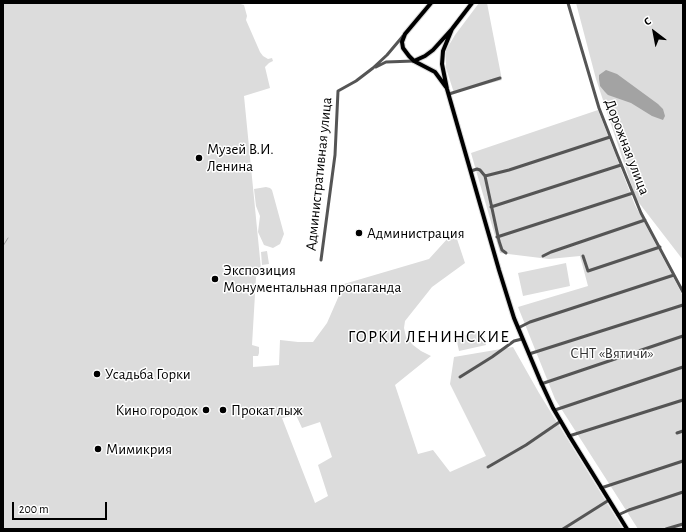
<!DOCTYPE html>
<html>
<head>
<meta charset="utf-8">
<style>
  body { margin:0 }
  #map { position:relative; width:686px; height:532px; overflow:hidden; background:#fff; font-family:"Alegreya Sans",sans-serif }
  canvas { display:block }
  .frame { position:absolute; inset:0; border:4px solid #000; pointer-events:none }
  .north { position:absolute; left:634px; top:12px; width:40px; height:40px; -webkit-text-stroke:3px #fff; paint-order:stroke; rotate:328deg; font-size:11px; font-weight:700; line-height:16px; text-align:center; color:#000 }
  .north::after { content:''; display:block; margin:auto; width:14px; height:18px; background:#000; clip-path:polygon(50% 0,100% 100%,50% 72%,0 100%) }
  .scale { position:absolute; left:12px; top:502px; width:95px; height:18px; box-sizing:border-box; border:2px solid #000; border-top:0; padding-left:5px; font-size:12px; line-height:14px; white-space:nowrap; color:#000; -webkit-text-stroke:3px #fff; paint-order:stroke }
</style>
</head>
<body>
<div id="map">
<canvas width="686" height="532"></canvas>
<div class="frame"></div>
<div class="north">С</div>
<div class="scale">200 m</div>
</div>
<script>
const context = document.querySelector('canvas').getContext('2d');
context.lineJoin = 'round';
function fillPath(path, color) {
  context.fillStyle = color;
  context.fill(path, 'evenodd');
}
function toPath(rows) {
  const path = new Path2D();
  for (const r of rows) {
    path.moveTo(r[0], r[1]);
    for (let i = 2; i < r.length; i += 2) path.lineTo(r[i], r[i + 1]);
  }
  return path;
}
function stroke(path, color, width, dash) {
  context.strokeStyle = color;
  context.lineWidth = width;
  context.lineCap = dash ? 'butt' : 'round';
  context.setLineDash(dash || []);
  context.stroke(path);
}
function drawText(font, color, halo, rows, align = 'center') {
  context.font = font + ' "Alegreya Sans",sans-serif';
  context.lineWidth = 3;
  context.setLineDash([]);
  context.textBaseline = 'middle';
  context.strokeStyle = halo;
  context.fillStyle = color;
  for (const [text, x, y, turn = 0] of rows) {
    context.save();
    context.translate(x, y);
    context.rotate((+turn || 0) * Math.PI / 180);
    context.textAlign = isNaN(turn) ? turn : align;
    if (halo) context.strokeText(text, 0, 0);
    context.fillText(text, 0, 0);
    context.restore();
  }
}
const green = toPath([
  [3,3,237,3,244,5,247,16,246,20,260,52,263,56,268,59,272,58,273,61,269,63,265,67,270,88,244,96,261,269,256,277,252,345,259,347,259,353,258,356,253,356,253,367,279,365,280,340,298,342,313,342,327,323,344,284,429,259,448,238,456,236,465,263,432,287,405,321,404,328,406,337,413,345,421,351,431,356,395,385,418,454,433,450,450,472,486,456,450,384,454,357,513,347,539,393,623,529,3,529],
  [296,415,302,428,320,422,332,457,318,465,328,496,315,503,282,418],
  [479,3,487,3,502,80,454,93,446,68,446,50,455,35],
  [576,3,683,3,683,260,636,199,596,79],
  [598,110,635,205,683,296,683,529,638,529,555,399,518,307,588,286,580,256,549,259,500,253,471,153],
  [266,187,270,188,272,190,284,234,280,244,273,248,264,245,258,232,260,216,256,206,254,189],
  [267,251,269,264,262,265,261,252],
  [566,263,570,286,523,296,518,273],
  [483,331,486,345,459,351,456,337]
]);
const water = toPath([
  [606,70,617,74,658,104,663,109,665,116,663,120,652,116,631,103,608,95,605,92,600,86,599,79,599,75]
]);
const stream = toPath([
  [3,246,8,238]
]);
const minor = toPath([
  [568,3,599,108,617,154,641,213,683,292],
  [376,67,386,62,414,61],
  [449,94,500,78],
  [471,171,477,169,480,170,485,176,499,241,502,250,506,253],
  [485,176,509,170,610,137],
  [491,207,621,165],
  [497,237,633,193],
  [543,256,551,252,645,220],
  [583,256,588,271,660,247],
  [321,260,335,155,338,91,356,81,373,68,387,55,403,36],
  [518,328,530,322,674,275],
  [529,354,683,305],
  [460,377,492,357,514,341,522,339],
  [541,384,683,336],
  [555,410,683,367],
  [677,433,683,431],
  [569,436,683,400],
  [488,467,526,445,561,421],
  [601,488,683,461],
  [618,515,629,510,683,492],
  [563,529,609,500],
  [666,529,683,524]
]);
const major = toPath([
  [431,3,405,34,402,42,403,48,409,56,414,61,435,72,446,87],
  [452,29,443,51,442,64,447,89,499,270,514,318,540,380,553,408,570,437,627,529],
  [414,61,425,56,433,50,452,29,472,3]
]);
const markers = [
  [199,158,4,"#000"],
  [359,233,4,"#000"],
  [215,279,4,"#000"],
  [97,374,4,"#000"],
  [206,410,4,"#000"],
  [223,410,4,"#000"],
  [98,449,4,"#000"]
];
const streetNames = [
  ["Дорожная улица",627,147,69],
  ["Административная улица",319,174,-84]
];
const poiNames = [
  ["Музей В.И.",207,149],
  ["Ленина",207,166],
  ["Администрация",367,233],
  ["Экспозиция",223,270],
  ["Монументальная пропаганда",223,287],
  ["Усадьба Горки",105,374],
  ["Кино городок",198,410,"right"],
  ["Прокат лыж",231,410],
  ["Мимикрия",106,449]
];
const parkNames = [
  ["СНТ «Вятичи»",612,353]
];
const quarterNames = [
  ["ГОРКИ ЛЕНИНСКИЕ",429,337]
];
fillPath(green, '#dcdcdc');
fillPath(water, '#a3a3a3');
stroke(stream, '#a3a3a3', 1);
stroke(major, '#dbdbdb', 6);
stroke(minor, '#555', 3);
stroke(major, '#000', 4);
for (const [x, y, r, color] of markers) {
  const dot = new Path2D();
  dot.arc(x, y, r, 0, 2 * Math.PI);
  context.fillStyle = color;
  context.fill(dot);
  stroke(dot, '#fff', 1.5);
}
drawText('15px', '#000', '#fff', streetNames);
drawText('15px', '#000', '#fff', poiNames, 'left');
drawText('15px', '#333', '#fff', parkNames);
context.letterSpacing = '1px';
drawText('17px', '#000', '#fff', quarterNames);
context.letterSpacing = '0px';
</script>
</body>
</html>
